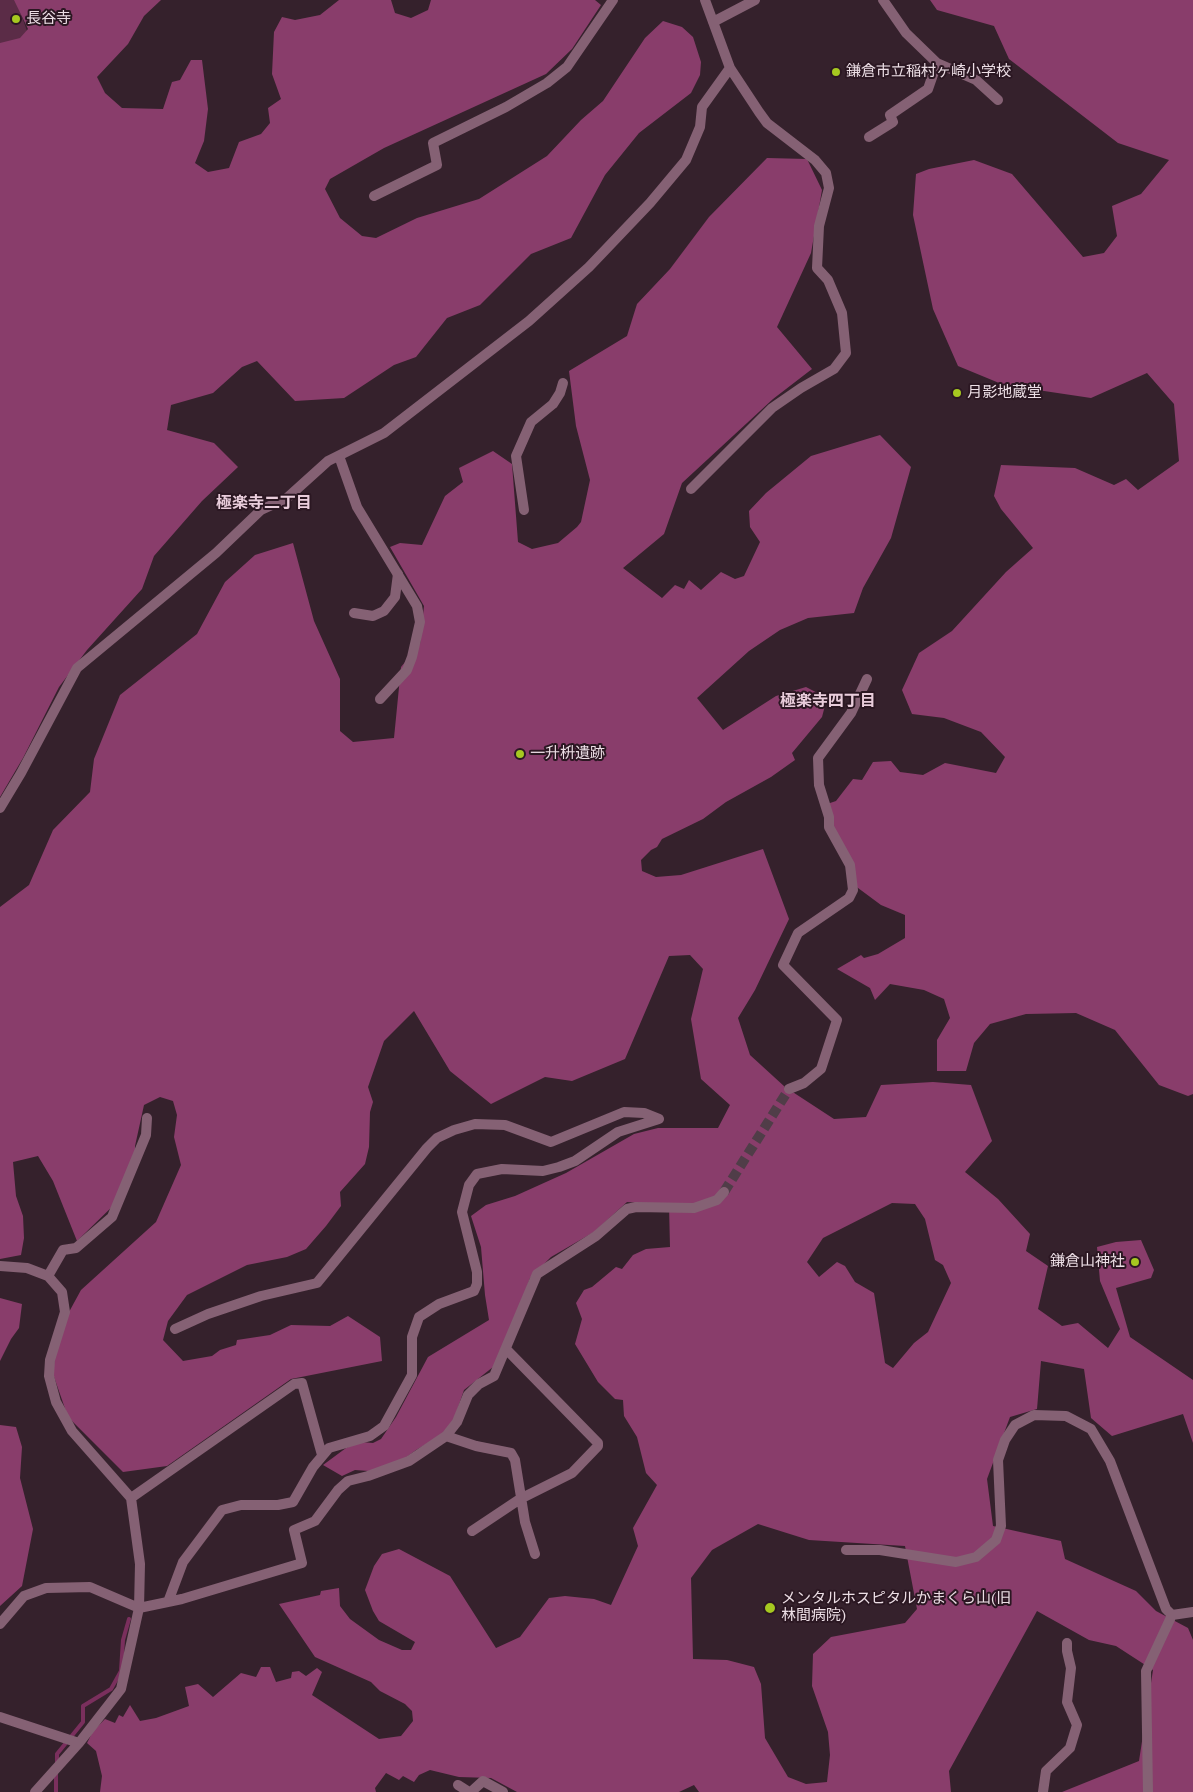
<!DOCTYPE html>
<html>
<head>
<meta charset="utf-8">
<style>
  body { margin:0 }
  canvas { display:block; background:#35212c }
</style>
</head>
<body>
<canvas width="1193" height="1792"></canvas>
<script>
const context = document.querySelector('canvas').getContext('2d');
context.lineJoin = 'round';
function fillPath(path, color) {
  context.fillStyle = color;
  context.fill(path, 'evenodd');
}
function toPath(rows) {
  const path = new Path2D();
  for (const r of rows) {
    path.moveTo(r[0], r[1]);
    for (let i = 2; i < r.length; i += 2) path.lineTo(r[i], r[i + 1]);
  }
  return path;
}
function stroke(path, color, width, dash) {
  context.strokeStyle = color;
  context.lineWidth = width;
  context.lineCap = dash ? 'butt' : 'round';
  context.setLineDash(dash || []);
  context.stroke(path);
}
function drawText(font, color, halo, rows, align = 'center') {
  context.font = font + ' "PT Serif","Noto Sans JP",serif';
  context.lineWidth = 4;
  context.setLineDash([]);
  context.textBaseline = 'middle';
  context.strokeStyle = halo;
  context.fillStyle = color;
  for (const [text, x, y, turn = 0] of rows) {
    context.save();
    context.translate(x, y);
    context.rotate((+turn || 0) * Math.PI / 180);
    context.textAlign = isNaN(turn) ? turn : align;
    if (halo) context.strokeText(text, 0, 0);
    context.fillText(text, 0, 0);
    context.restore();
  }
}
const green = toPath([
  [0,0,16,0,27,31,21,39,0,45]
]);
const forest = toPath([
  [14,0,161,0,144,16,128,44,97,77,105,93,122,108,163,109,172,82,180,80,191,60,202,60,208,109,204,141,195,163,208,172,229,168,239,142,261,134,270,123,268,108,281,99,272,74,274,32,282,17,295,20,320,15,339,0,391,0,395,13,411,18,428,10,431,0,595,0,601,5,572,49,546,74,384,148,330,179,325,189,340,218,362,236,376,238,417,218,479,199,547,156,581,120,603,101,645,38,663,21,682,27,693,37,701,62,700,75,691,93,639,133,605,175,571,238,531,254,480,305,447,318,416,357,394,365,344,398,295,401,257,361,242,367,213,393,171,405,167,430,214,443,238,467,202,501,154,556,142,589,87,650,59,687,23,758,0,797,0,43,20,38,28,29],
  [930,0,1193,0,1193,1094,1188,1096,1159,1085,1115,1030,1076,1013,1026,1014,990,1024,974,1043,966,1071,937,1071,937,1040,950,1018,944,999,924,990,890,984,875,1000,870,988,837,969,861,955,864,958,878,954,905,938,905,915,881,905,854,885,836,837,827,804,836,801,853,779,862,780,873,762,891,761,900,772,923,775,945,763,996,773,1005,757,981,732,944,718,912,714,902,690,919,653,952,631,1006,572,1033,548,1001,509,994,496,1001,465,1075,468,1114,485,1126,479,1138,490,1179,461,1174,404,1147,373,1091,398,1004,385,958,366,933,309,913,215,916,174,929,169,974,160,1012,174,1083,257,1104,253,1117,236,1112,206,1141,194,1169,160,1118,143,1009,59,994,26,937,10],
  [767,158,807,159,822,190,811,253,777,327,812,369,773,399,682,483,664,534,623,568,662,598,675,585,684,589,689,580,701,590,721,572,735,579,744,576,760,542,750,527,749,511,766,493,811,456,880,435,911,467,891,538,863,588,854,613,808,618,780,630,749,651,697,698,723,730,776,696,806,687,827,698,822,717,792,753,795,760,771,777,726,802,703,819,662,839,657,847,651,850,641,860,642,871,656,877,681,875,763,849,789,919,755,990,738,1018,750,1055,785,1087,834,1119,866,1117,881,1085,933,1082,971,1085,992,1141,965,1172,998,1199,1030,1234,1026,1251,1048,1266,1038,1309,1062,1326,1078,1323,1108,1348,1120,1329,1100,1281,1097,1247,1116,1242,1141,1240,1154,1270,1151,1278,1116,1288,1130,1337,1193,1380,1193,1443,1183,1414,1112,1436,1091,1418,1084,1369,1041,1361,1037,1409,1010,1417,987,1479,993,1526,1061,1541,1065,1559,1136,1591,1156,1611,1188,1628,1193,1640,1193,1792,1062,1792,1139,1761,1153,1670,1116,1646,1089,1640,1037,1611,949,1771,951,1792,699,1792,694,1785,679,1792,517,1792,491,1778,459,1777,430,1770,419,1775,414,1782,403,1776,399,1780,386,1773,375,1788,376,1792,100,1792,102,1776,96,1751,87,1743,93,1731,105,1719,115,1723,119,1715,123,1717,130,1705,140,1721,156,1718,189,1706,185,1687,198,1684,213,1697,241,1673,256,1677,261,1667,270,1667,276,1682,291,1678,292,1672,299,1671,306,1676,317,1668,322,1672,312,1695,379,1739,401,1736,413,1721,412,1711,405,1704,380,1691,371,1682,315,1657,279,1604,320,1595,321,1591,339,1588,340,1606,350,1619,379,1640,402,1650,411,1650,415,1642,379,1621,373,1611,365,1590,374,1566,382,1554,399,1549,450,1576,496,1648,520,1637,549,1598,565,1596,594,1599,611,1605,638,1546,633,1528,657,1485,646,1473,637,1437,624,1416,623,1400,615,1399,598,1382,575,1344,582,1319,576,1303,584,1290,592,1287,616,1267,622,1269,633,1255,646,1249,670,1247,669,1205,627,1202,594,1232,551,1257,530,1278,512,1330,493,1367,464,1390,453,1422,440,1436,416,1450,400,1462,369,1471,355,1470,342,1476,323,1465,346,1448,360,1442,373,1443,381,1439,396,1417,428,1357,489,1320,485,1295,481,1247,471,1216,486,1205,515,1196,566,1173,634,1134,658,1128,718,1128,730,1105,701,1079,691,1019,703,969,690,955,669,956,625,1059,572,1081,545,1077,491,1104,450,1071,414,1011,384,1041,368,1087,373,1102,370,1112,369,1147,365,1164,340,1192,341,1206,326,1226,306,1249,287,1257,247,1265,187,1295,168,1321,163,1340,183,1361,212,1356,220,1350,236,1345,237,1340,270,1335,291,1325,330,1326,348,1316,380,1337,382,1361,291,1379,167,1466,123,1472,68,1417,53,1374,57,1334,81,1290,156,1222,181,1165,174,1137,177,1115,173,1101,160,1097,144,1105,135,1146,135,1168,119,1200,77,1241,53,1181,38,1156,13,1162,16,1196,23,1216,24,1238,21,1255,0,1259,0,907,29,885,53,830,90,792,94,759,120,695,197,634,225,582,255,555,293,543,314,621,340,679,340,731,353,742,394,738,401,667,420,644,424,606,390,547,400,543,422,545,445,496,463,482,459,468,493,451,512,464,518,542,532,549,558,543,577,527,581,522,590,480,576,426,569,371,627,336,637,304,670,269,709,217],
  [892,1203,915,1204,925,1219,935,1260,943,1265,951,1283,928,1332,914,1343,893,1368,885,1363,874,1293,855,1282,845,1266,837,1262,819,1277,807,1262,823,1238],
  [758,1524,809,1540,905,1546,917,1609,905,1623,831,1637,813,1654,812,1686,828,1732,830,1755,827,1782,806,1784,788,1777,765,1738,761,1684,754,1667,727,1660,693,1659,691,1578,712,1550],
  [0,1298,22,1304,19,1328,11,1339,0,1361],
  [0,1425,16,1427,22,1447,20,1478,33,1529,22,1586,0,1606]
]);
const stream = toPath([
  [57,1765,57,1754,83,1722,83,1706,111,1689,121,1671,123,1640,129,1619],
  [56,1792,56,1772]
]);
const minorTunnel = toPath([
  [724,1192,789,1089]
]);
const pedestrian = toPath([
  [524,510,516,456,531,422,553,404,560,393,563,383],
  [354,613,373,616,384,611,395,597,398,574]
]);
const minor = toPath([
  [883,0,906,33,937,63,976,80,998,100],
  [713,22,755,0],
  [869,137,893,122,890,115,928,89,937,63],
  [374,196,437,165,433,143,506,107,547,83,567,67,613,0],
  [339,456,357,507,417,606,420,622,412,657,407,670,380,699],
  [691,489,772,408,801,388,834,369,846,353,842,313,828,280,817,268,819,226,829,188,826,173,815,160,767,123,759,112,730,68,705,0],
  [0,808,21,773,77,668,216,553,261,510,287,498,328,461,384,433,529,321,589,267,650,203,686,160,700,127,702,107,730,68],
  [789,1089,804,1083,821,1069,837,1020,783,965,798,933,849,898,853,890,850,865,829,827,829,817,819,785,818,758,851,713,867,679],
  [0,1266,27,1268,48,1276,62,1292,65,1312,50,1360,49,1376,56,1402,72,1431,131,1498,140,1564,139,1608,121,1689,79,1743,35,1792],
  [48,1276,63,1250,76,1248,112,1217,146,1135,147,1118],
  [175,1329,208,1314,261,1296,317,1283,427,1148,437,1138,454,1130,475,1124,505,1125,551,1142,624,1112,644,1113,659,1119],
  [446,1436,476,1446,511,1453,515,1460,525,1522,535,1554],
  [131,1498,294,1384,302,1383,322,1455],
  [472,1531,520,1499,572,1473,598,1446,598,1443,506,1349],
  [846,1550,880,1550,956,1562,976,1557,996,1540,1001,1526,998,1460,1005,1440,1015,1425,1034,1415,1066,1416,1091,1429,1110,1461,1166,1609,1172,1615],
  [168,1602,183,1562,222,1510,241,1505,278,1505,293,1502,313,1467,329,1448,370,1436,384,1426,412,1375,412,1337,419,1317,439,1304,474,1291,477,1284,477,1272,462,1212,469,1185,477,1174,502,1169,543,1171,559,1167,575,1161,618,1132,659,1119],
  [1172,1615,1193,1612],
  [0,1624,24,1596,46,1588,90,1587,139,1608,182,1599,302,1563,294,1530,315,1521,338,1490,348,1481,368,1476,409,1461,446,1436,457,1422,468,1395,479,1384,494,1376,537,1274,596,1236,627,1209,636,1207,694,1208,717,1200,724,1192],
  [0,1717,79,1743],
  [458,1785,469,1792],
  [471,1792,483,1781,503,1792],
  [1043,1792,1046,1771,1070,1748,1077,1725,1067,1702,1071,1668,1067,1651,1067,1643],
  [1148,1792,1146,1671,1172,1615]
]);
const markers = [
  [16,19,5,"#a6c820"],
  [836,72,5,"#a6c820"],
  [957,393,5,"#a6c820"],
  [520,754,5,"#a6c820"],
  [1135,1262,5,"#a6c820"],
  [770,1608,6,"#a6c820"]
];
const poiNames = [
  ["長谷寺",26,19],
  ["鎌倉市立稲村ヶ崎小学校",846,72],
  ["月影地蔵堂",967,393],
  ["一升枡遺跡",530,754],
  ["鎌倉山神社",1125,1262,"right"],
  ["メンタルホスピタルかまくら山(旧",781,1599],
  ["林間病院)",781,1616]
];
const neighbourhoodNames = [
  ["極楽寺二丁目",264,503],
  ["極楽寺四丁目",828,701]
];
fillPath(green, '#5b2c47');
fillPath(forest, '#893d6b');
stroke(stream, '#7a2f5d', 4);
stroke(minorTunnel, '#503d48', 10, [10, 5]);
stroke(pedestrian, '#856174', 10);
stroke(minor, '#856174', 10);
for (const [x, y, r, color] of markers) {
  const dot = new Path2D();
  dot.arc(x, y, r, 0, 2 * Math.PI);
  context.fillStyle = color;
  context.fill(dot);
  stroke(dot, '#2b1722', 2);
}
drawText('15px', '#ecdee5', '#2b1722', poiNames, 'left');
drawText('bold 16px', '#e9cddb', '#2b1722', neighbourhoodNames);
</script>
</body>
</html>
